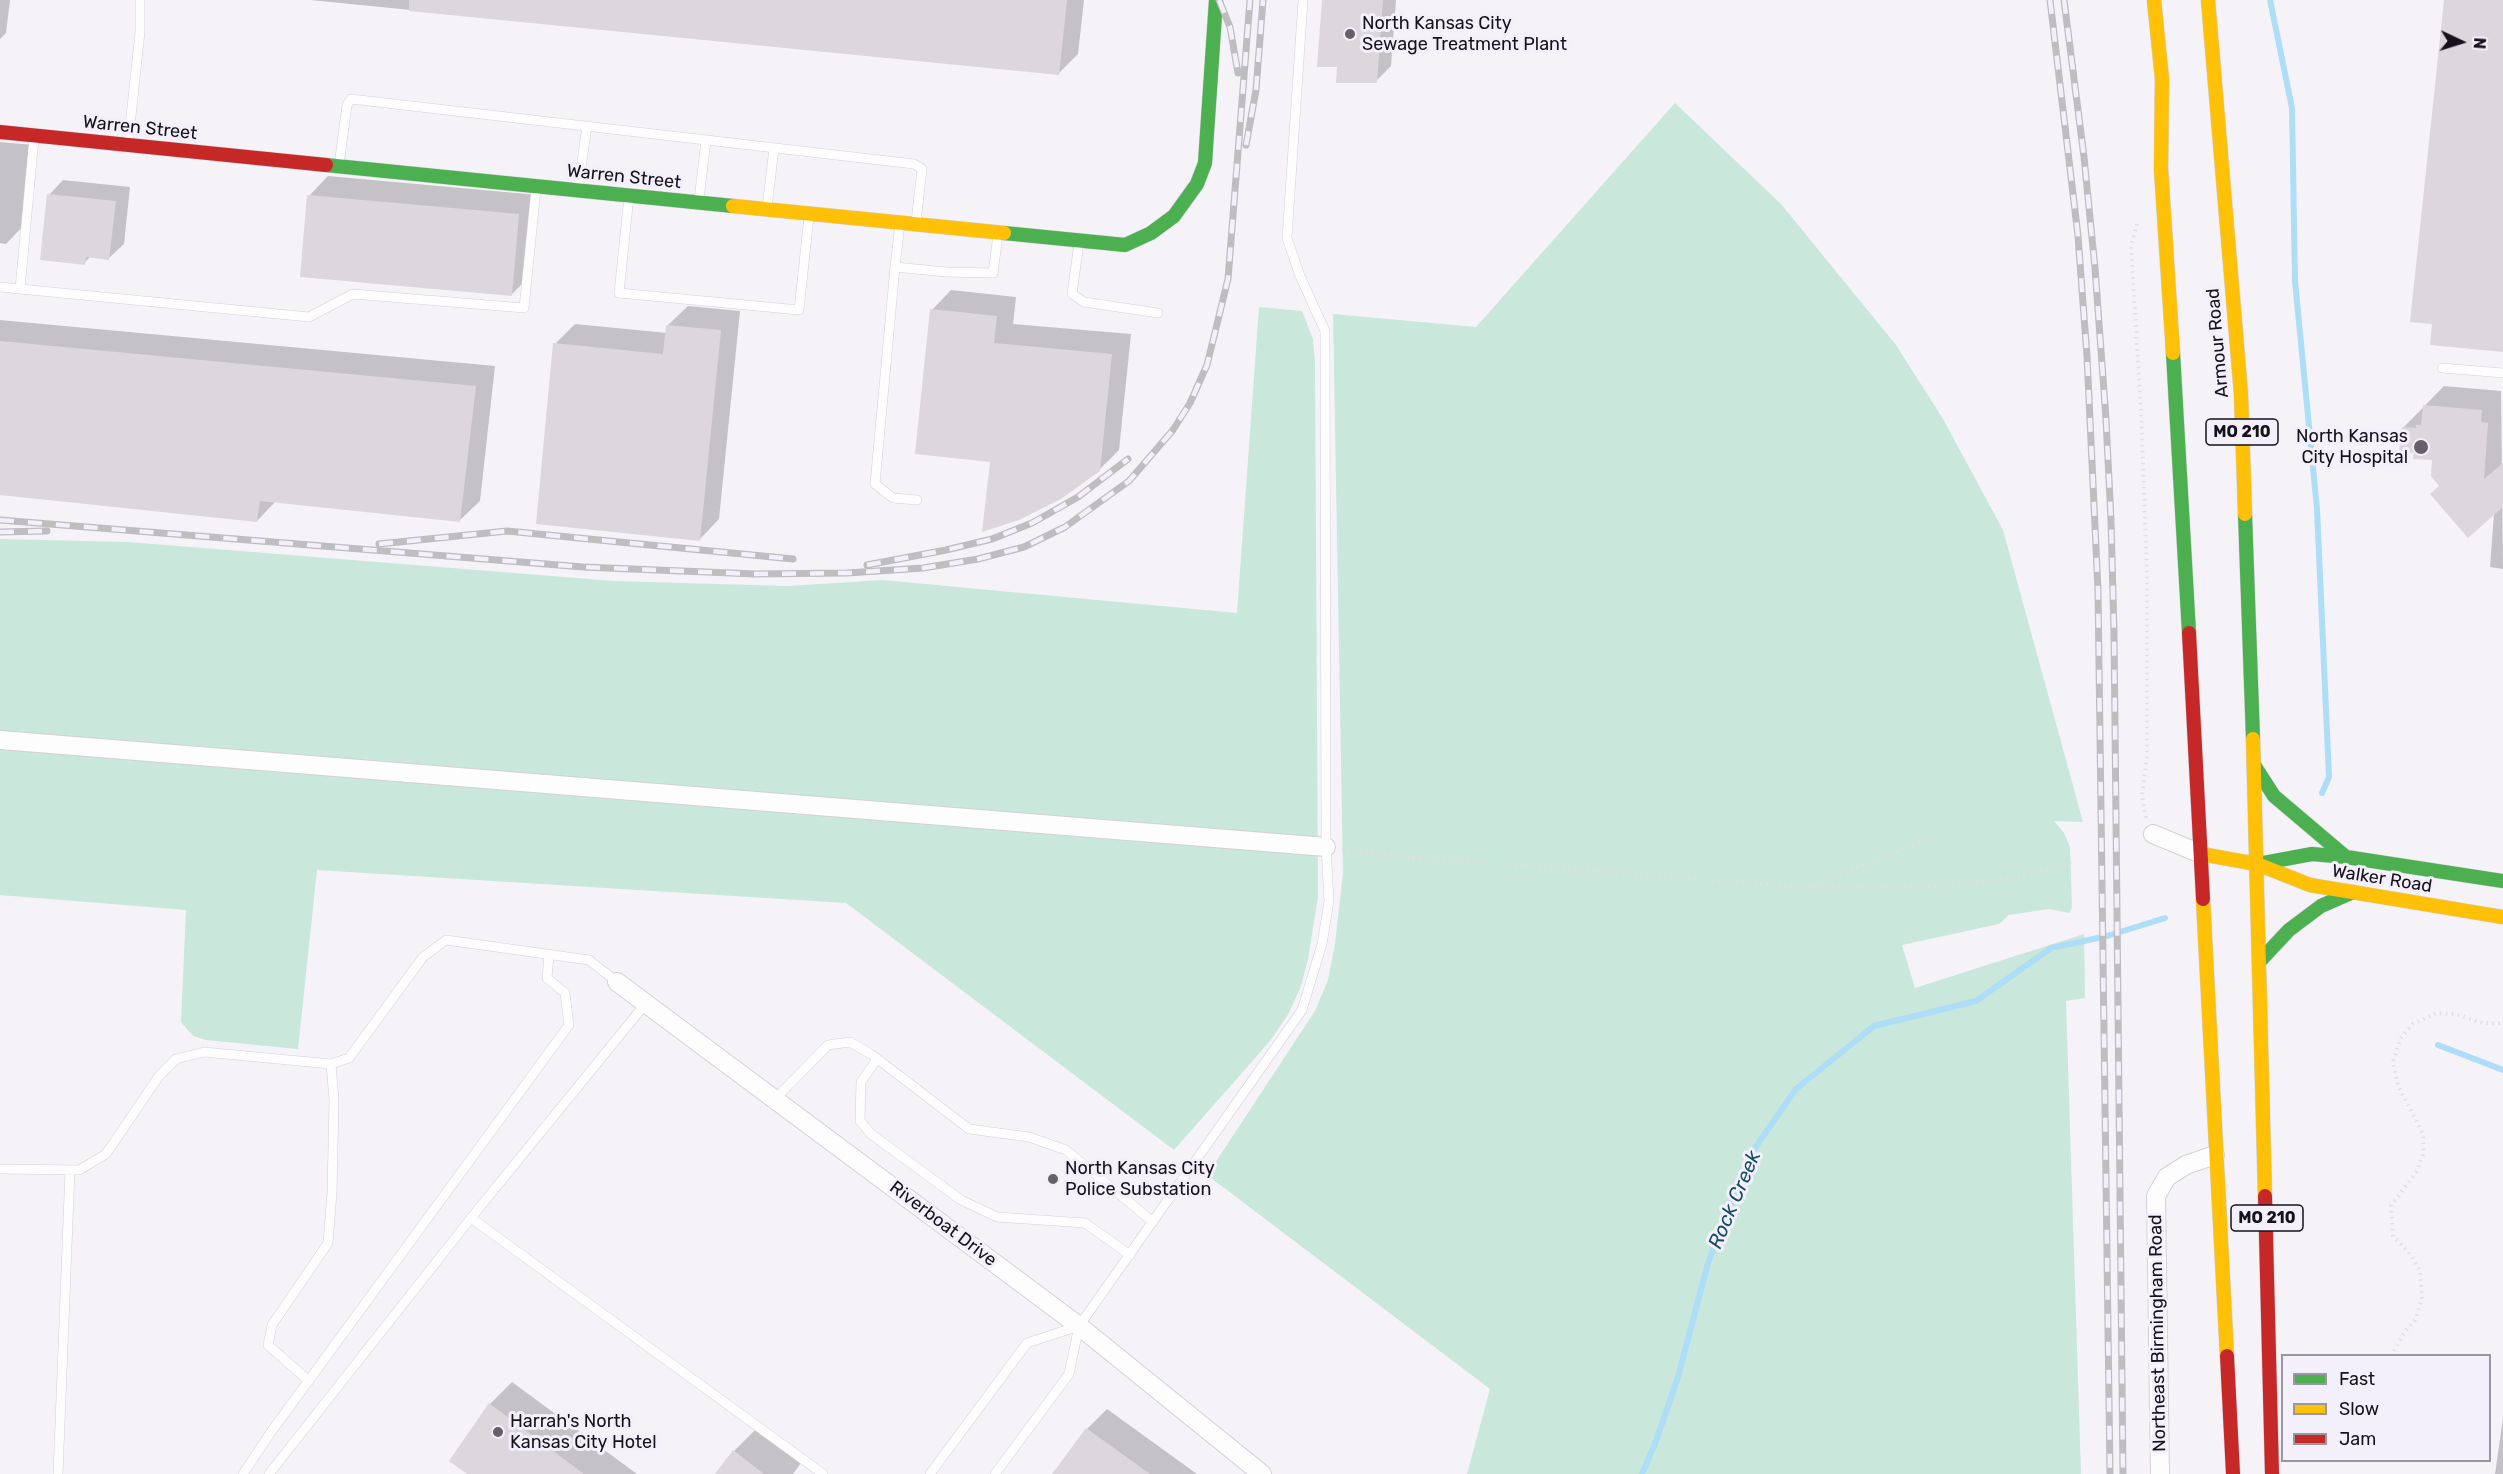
<!DOCTYPE html>
<html>
<head>
<meta charset="utf-8">
<style>
  body { margin:0 }
  #map { position:relative; width:2503px; height:1474px; overflow:hidden; background:#f5f3f8; font-family:Rubik,sans-serif }
  canvas { display:block }
  .legend { position:absolute; left:2281px; top:1354px; width:210px; height:108px; box-sizing:border-box; background:#f4f0fb; border:2px solid #9b97a1; margin:0; padding:8px 10px; list-style:none; font-size:18px; color:#16121b }
  .legend li { display:flex; align-items:center; gap:12px; height:30px }
  .legend b { width:30px; border:2px solid #9b97a1 }
  .north { position:absolute; left:2431px; top:12px; width:60px; height:60px; -webkit-text-stroke:4px #f4f0fb; paint-order:stroke; rotate:94deg; font-size:16px; font-weight:700; line-height:24px; text-align:center; color:#16121b }
  .north::after { content:''; display:block; margin:auto; width:21px; height:27px; background:#16121b; clip-path:polygon(50% 0,100% 100%,50% 72%,0 100%) }
</style>
</head>
<body>
<div id="map">
<canvas width="2503" height="1474"></canvas>
<ul class="legend">
<li><b style="height:8px;background:#4caf50"></b>Fast</li>
<li><b style="height:8px;background:#ffc107"></b>Slow</li>
<li><b style="height:8px;background:#c62828"></b>Jam</li>
</ul>
<div class="north">N</div>
</div>
<script>
const context = document.querySelector('canvas').getContext('2d');
context.lineJoin = 'round';
function fillPath(path, color) {
  context.fillStyle = color;
  context.fill(path, 'evenodd');
}
function toPath(rows) {
  const path = new Path2D();
  for (const r of rows) {
    path.moveTo(r[0], r[1]);
    for (let i = 2; i < r.length; i += 2) path.lineTo(r[i], r[i + 1]);
  }
  return path;
}
function stroke(path, color, width, dash) {
  context.strokeStyle = color;
  context.lineWidth = width;
  context.lineCap = dash ? 'butt' : 'round';
  context.setLineDash(dash || []);
  context.stroke(path);
}
function drawText(font, color, halo, rows, align = 'center') {
  context.font = font + ' Rubik,sans-serif';
  context.lineWidth = 6;
  context.setLineDash([]);
  context.textBaseline = 'middle';
  context.strokeStyle = halo;
  context.fillStyle = color;
  for (const [text, x, y, turn = 0] of rows) {
    context.save();
    context.translate(x, y);
    context.rotate((+turn || 0) * Math.PI / 180);
    context.textAlign = isNaN(turn) ? turn : align;
    if (halo) context.strokeText(text, 0, 0);
    context.fillText(text, 0, 0);
    context.restore();
  }
}
const green = toPath([
  [1675,103,1781,204,1896,345,1943,419,2003,530,2083,822,2054,821,2064,833,2070,847,2072,908,2069,913,2049,909,2009,915,1999,924,1902,945,1915,988,2084,934,2085,998,2066,1001,2081,1474,1467,1474,1490,1389,1207,1175,1315,1011,1328,980,1335,944,1343,873,1333,314,1476,327],
  [1259,307,1302,311,1313,339,1315,362,1318,897,1308,959,1301,986,1289,1013,1270,1041,1174,1150,846,903,317,870,298,1049,206,1040,193,1036,181,1022,186,910,0,895,0,539,128,542,614,581,788,586,882,580,1237,613]
]);
const shadow = toPath([
  [0,0,10,0,6,33,0,39],
  [310,0,1084,0,1078,54,1058,74],
  [1323,0,1396,0,1391,66,1376,81,1339,66],
  [0,142,33,145,25,224,6,244,0,243],
  [328,176,538,195,531,275,511,295,309,196],
  [63,180,130,187,124,244,109,258,91,256,84,263,49,195],
  [951,290,1016,297,1013,324,1131,334,1119,450,1099,470,992,460,932,310],
  [688,306,740,311,719,519,700,539,555,344,575,324,667,333,668,325],
  [0,320,495,366,480,501,460,520,276,501,257,521,0,494],
  [2444,386,2501,391,2503,569,2490,567,2494,513,2441,486,2434,459,2416,451,2403,428],
  [512,1382,637,1474,469,1474,490,1404],
  [1107,1409,1197,1474,1054,1474,1087,1429],
  [2503,1418,2503,1474,2495,1474],
  [756,1429,801,1463,793,1474,716,1474,734,1451]
]);
const stream = toPath([
  [2270,0,2292,108,2295,281,2317,509,2329,777,2322,793],
  [2438,1045,2503,1070],
  [1642,1474,1656,1441,1678,1377,1708,1263,1750,1155,1796,1089,1874,1026,1976,1001,2051,948,2107,936,2165,918]
]);
const building = toPath([
  [409,0,1067,0,1059,75,409,11],
  [1322,0,1383,0,1377,83,1336,83,1337,67,1317,67],
  [2444,0,2503,0,2503,352,2430,345,2432,324,2410,322],
  [47,194,116,201,109,260,86,257,85,265,40,260],
  [307,195,519,214,512,296,300,277],
  [930,309,997,316,994,343,1112,354,1100,471,1061,499,1019,520,982,532,990,462,915,454],
  [666,325,721,330,700,541,536,524,553,343,663,354],
  [0,341,476,386,460,522,260,501,257,522,0,495],
  [2423,405,2482,410,2481,422,2488,423,2484,479,2503,463,2503,507,2468,538,2430,494,2439,486,2431,476,2432,460,2413,459,2414,453,2399,452,2402,427,2416,428,2416,425,2421,425],
  [489,1403,584,1474,467,1474,449,1461],
  [1086,1428,1150,1474,1052,1474],
  [733,1450,764,1474,715,1474]
]);
const path = toPath([
  [2137,224,2131,246,2141,412,2147,572,2147,757,2142,795,2146,818],
  [1342,849,1403,857,1808,887,1879,888,1952,885,2018,878,2071,862],
  [1812,885,1932,838],
  [2391,1356,2404,1333,2415,1320,2422,1299,2420,1270,2409,1253,2393,1236,2391,1206,2417,1171,2424,1152,2423,1134,2398,1086,2393,1062,2400,1039,2413,1024,2437,1013,2455,1014,2483,1023,2503,1023]
]);
const lane = toPath([
  [128,144,140,32,140,0],
  [339,165,347,105,351,99,914,164,922,169,916,222],
  [578,189,587,126],
  [629,196,619,293,799,310,809,216],
  [699,200,706,140],
  [767,208,774,148],
  [900,223,895,267,946,272,993,273,998,235],
  [1079,243,1072,294,1084,302,1158,313],
  [895,267,875,484,893,498,917,500],
  [0,287,20,289,34,138],
  [20,289,309,317,353,294,524,308,536,189],
  [2442,368,2503,373],
  [877,1059,861,1082,860,1121,871,1134,961,1200,997,1217,1085,1223,1130,1255],
  [775,1099,828,1045,850,1042,871,1054,969,1129,1029,1137,1066,1150,1153,1222],
  [0,1169,79,1170,106,1154,159,1076,176,1059,204,1052,331,1064,349,1058,423,957,446,940,589,960,617,982],
  [471,1218,823,1474],
  [309,1381,268,1345,272,1325,328,1243,332,1193,334,1100,331,1064],
  [58,1474,70,1170],
  [243,1474,271,1432,569,1025,565,993,547,978,549,955],
  [269,1474,471,1218,646,1003],
  [930,1474,1027,1343,1079,1326],
  [995,1474,1069,1374,1079,1326,1302,1010,1322,944,1329,901,1326,847,1325,331,1300,276,1287,238,1303,0]
]);
const street = toPath([
  [0,740,1326,847],
  [2153,834,2201,854],
  [617,982,1079,1326,1262,1474],
  [2160,1474,2156,1196,2167,1177,2186,1165,2215,1155]
]);
const fast = toPath([
  [326,165,733,206],
  [1004,233,1125,245,1151,233,1174,216,1197,184,1205,163,1216,0],
  [2173,353,2189,633],
  [2245,514,2253,739],
  [2254,765,2274,796,2346,857],
  [2258,864,2312,854,2346,857,2503,881],
  [2259,962,2289,930,2321,906,2353,892]
]);
const slow = toPath([
  [2154,0,2162,79,2161,169,2173,353],
  [2208,0,2241,394,2245,514],
  [733,206,1004,233],
  [2253,739,2265,1196],
  [2201,854,2257,864,2310,885,2503,917],
  [2203,899,2227,1356]
]);
const jam = toPath([
  [0,132,326,165],
  [2189,633,2203,899],
  [2265,1196,2272,1474],
  [2227,1356,2233,1474]
]);
const rail = toPath([
  [1219,0,1230,27,1238,73],
  [2050,0,2078,236,2087,356,2098,590,2110,1474],
  [2064,0,2084,157,2095,268,2106,419,2111,520,2114,633,2123,1474],
  [1246,145,1256,90,1263,0],
  [0,520,583,567,755,574,847,573,923,568,978,559,1024,547,1065,527,1129,481,1173,430,1190,403,1207,365,1228,279,1250,0],
  [0,532,47,531],
  [379,544,507,531,793,559],
  [867,565,946,550,992,539,1032,523,1078,497,1128,459]
]);
const markers = [
  [1350,34,6,"#646168"],
  [2421,447,8,"#646168"],
  [1053,1179,6,"#646168"],
  [498,1432,6,"#646168"]
];
const shields = [
  [2242,432,72],
  [2267,1218,72]
];
const shieldNames = [
  ["MO 210",2242,432],
  ["MO 210",2267,1218]
];
const poiNames = [
  ["North Kansas City",1362,24],
  ["Sewage Treatment Plant",1362,45],
  ["North Kansas",2408,437,"right"],
  ["City Hospital",2408,458,"right"],
  ["North Kansas City",1065,1169],
  ["Police Substation",1065,1190],
  ["Harrah's North",510,1422],
  ["Kansas City Hotel",510,1443]
];
const streetNames = [
  ["Warren Street",140,128,6],
  ["Warren Street",624,177,6],
  ["Armour Road",2218,343,-95],
  ["Walker Road",2382,879,9],
  ["Riverboat Drive",943,1224,37],
  ["Northeast Birmingham Road",2158,1333,-91]
];
const waterNames = [
  ["Rock Creek",1735,1200,-67]
];
fillPath(green, '#c9e7da');
fillPath(shadow, '#0003');
stroke(stream, '#aeddf7', 6);
fillPath(building, '#dcd7dd');
stroke(lane, '#d3d0d8', 10);
stroke(street, '#d3d0d8', 20);
stroke(fast, '#d3d0d8', 15);
stroke(slow, '#d3d0d8', 15);
stroke(jam, '#d3d0d8', 15);
stroke(path, '#e1dfe2', 4, [1.5, 4.5]);
stroke(lane, '#fefdfe', 9);
stroke(street, '#fefdfe', 18);
stroke(fast, '#4caf50', 14);
stroke(slow, '#ffc107', 14);
stroke(jam, '#c62828', 14);
stroke(rail, '#bebdbf', 7);
stroke(rail, '#f4f0fb', 4.5, [14]);
for (const [x, y, r, color] of markers) {
  const dot = new Path2D();
  dot.arc(x, y, r, 0, 2 * Math.PI);
  context.fillStyle = color;
  context.fill(dot);
  stroke(dot, '#f4f0fb', 2);
}
for (const [x, y, w] of shields) {
  const box = new Path2D();
  box.roundRect(x - w / 2, y - 13, w, 26, 4.5);
  context.fillStyle = '#f4f0fb';
  context.fill(box);
  stroke(box, '#16121b', 1.5);
}
drawText('bold 16px', '#16121b', null, shieldNames);
drawText('18px', '#16121b', '#f4f0fb', poiNames, 'left');
drawText('18px', '#16121b', '#f4f0fb', streetNames);
drawText('italic 20px', '#154d64', '#f4f0fb', waterNames);
</script>
</body>
</html>
